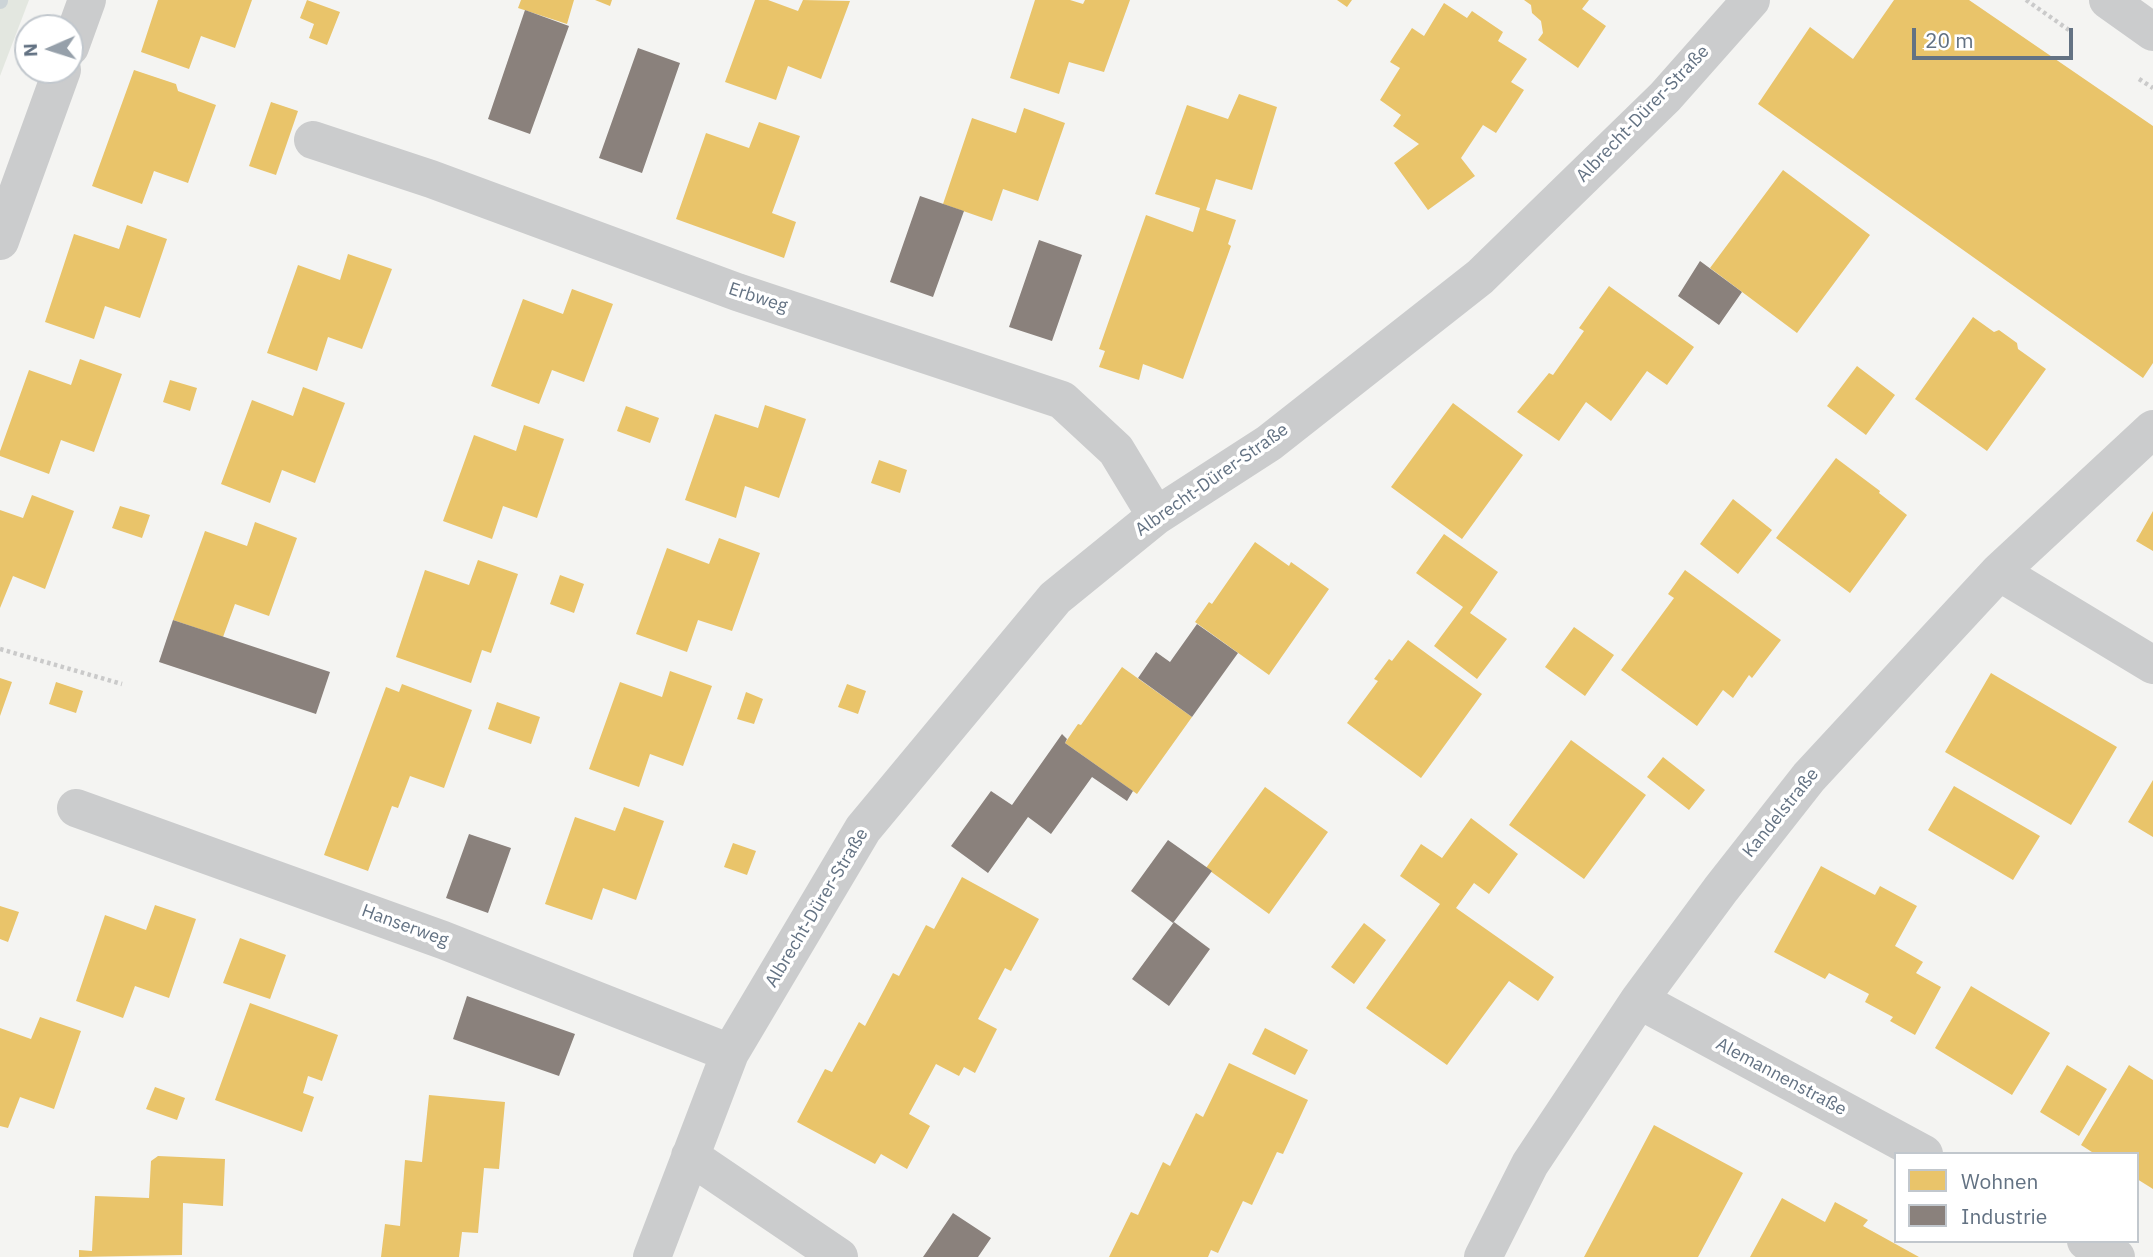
<!DOCTYPE html>
<html>
<head>
<meta charset="utf-8">
<style>
  body { margin:0 }
  #map { position:relative; width:2153px; height:1257px; overflow:hidden; background:#f4f4f2; font-family:"IBM Plex Sans",sans-serif }
  canvas { display:block }
  .legend { position:absolute; left:1894px; top:1152px; width:245px; height:91px; box-sizing:border-box; background:#fff; border:2px solid #c1c7cd; margin:0; padding:9px 12px; list-style:none; font-size:21px; color:#637283 }
  .legend li { display:flex; align-items:center; gap:14px; height:35px }
  .legend b { width:35px; border:2px solid #c1c7cd }
  .north { position:absolute; left:14px; top:14px; width:70px; height:70px; box-sizing:border-box; background:#fff; border:2px solid #c1c7cd; border-radius:50%; rotate:267deg; font-size:19px; font-weight:700; line-height:28px; text-align:center; color:#637283 }
  .north::after { content:''; display:block; margin:auto; width:24px; height:32px; background:#96a0aa; clip-path:polygon(50% 0,100% 100%,50% 72%,0 100%) }
  .scale { position:absolute; left:1912px; top:28px; width:161px; height:32px; box-sizing:border-box; border:4px solid #637283; border-top:0; padding-left:9px; font-size:21px; line-height:24px; white-space:nowrap; color:#637283; -webkit-text-stroke:5px #fff; paint-order:stroke }
</style>
</head>
<body>
<div id="map">
<canvas width="2153" height="1257"></canvas>
<ul class="legend">
<li><b style="height:19px;background:#e9c46a"></b>Wohnen</li>
<li><b style="height:19px;background:#8a817c"></b>Industrie</li>
</ul>
<div class="north">N</div>
<div class="scale">20 m</div>
</div>
<script>
const context = document.querySelector('canvas').getContext('2d');
context.lineJoin = 'round';
function fillPath(path, color) {
  context.fillStyle = color;
  context.fill(path, 'evenodd');
}
function toPath(rows) {
  const path = new Path2D();
  for (const r of rows) {
    path.moveTo(r[0], r[1]);
    for (let i = 2; i < r.length; i += 2) path.lineTo(r[i], r[i + 1]);
  }
  return path;
}
function stroke(path, color, width, dash) {
  context.strokeStyle = color;
  context.lineWidth = width;
  context.lineCap = dash ? 'butt' : 'round';
  context.setLineDash(dash || []);
  context.stroke(path);
}
function drawText(font, color, halo, rows, align = 'center') {
  context.font = font + ' "IBM Plex Sans",sans-serif';
  context.lineWidth = 7;
  context.setLineDash([]);
  context.textBaseline = 'middle';
  context.strokeStyle = halo;
  context.fillStyle = color;
  for (const [text, x, y, turn = 0] of rows) {
    context.save();
    context.translate(x, y);
    context.rotate((+turn || 0) * Math.PI / 180);
    context.textAlign = isNaN(turn) ? turn : align;
    if (halo) context.strokeText(text, 0, 0);
    context.fillText(text, 0, 0);
    context.restore();
  }
}
const green = toPath([
  [0,0,29,0,0,76]
]);
const homes = toPath([
  [158,0,252,0,235,48,201,36,189,69,141,52],
  [307,0,340,12,327,45,309,38,314,24,300,18],
  [521,0,574,0,567,24,518,8],
  [595,0,612,0,610,6],
  [755,0,768,0,798,11,803,0,850,1,821,79,788,66,776,100,725,82],
  [1035,0,1070,0,1083,4,1085,0,1130,0,1104,72,1069,62,1059,94,1010,78],
  [1337,0,1352,0,1347,7],
  [1524,0,1589,0,1582,9,1606,26,1578,68,1538,40,1543,33,1541,21,1532,13,1531,5],
  [1894,0,1969,0,2153,126,2153,363,2143,378,1758,104,1810,27,1853,59],
  [1444,3,1467,18,1472,11,1503,32,1498,41,1527,59,1511,82,1524,90,1496,133,1483,125,1461,158,1475,176,1428,210,1394,163,1419,144,1393,126,1401,115,1380,100,1400,68,1390,62,1412,28,1424,36],
  [134,70,176,84,178,91,216,105,188,183,154,171,142,204,92,186],
  [1239,94,1277,107,1252,190,1216,179,1206,210,1236,220,1228,244,1231,246,1183,379,1143,364,1139,380,1099,367,1105,351,1099,349,1146,215,1193,232,1200,208,1155,194,1187,105,1228,119],
  [271,102,298,111,276,175,249,166],
  [1024,108,1065,123,1038,201,1003,189,992,221,943,204,972,118,1016,133],
  [759,122,800,136,772,213,796,222,784,258,676,219,706,133,749,148],
  [1783,170,1870,235,1797,333,1710,268],
  [127,225,167,239,140,318,105,306,94,339,45,322,74,234,119,249],
  [348,254,392,269,362,349,328,337,317,371,267,353,298,265,340,280],
  [1609,286,1694,347,1667,385,1647,371,1611,421,1586,402,1559,441,1517,412,1549,373,1553,375,1584,331,1579,328],
  [572,289,613,304,584,382,552,370,539,404,491,386,523,299,563,314],
  [1973,317,1994,332,1999,330,2017,343,2018,349,2046,369,1987,451,1915,399],
  [80,359,122,374,94,452,61,440,49,474,0,456,0,451,29,370,71,385],
  [1857,366,1895,395,1866,435,1827,406],
  [170,380,197,388,190,411,163,402],
  [303,387,345,403,315,483,282,470,270,503,221,484,252,400,293,416],
  [1453,403,1523,455,1462,539,1391,487],
  [765,405,806,419,779,498,745,486,736,518,685,500,715,414,758,428],
  [626,406,659,418,650,443,617,431],
  [524,425,564,439,537,518,503,506,492,539,443,521,474,435,516,451],
  [1836,458,1880,491,1879,493,1907,515,1850,593,1776,538],
  [879,460,907,470,900,493,871,483],
  [32,495,74,511,45,589,13,576,0,608,0,510,23,518],
  [1733,499,1772,530,1738,574,1700,544],
  [120,506,150,515,142,538,112,528],
  [2153,511,2153,551,2136,541],
  [255,522,297,538,269,616,235,604,223,637,173,620,205,531,247,546],
  [1444,534,1498,572,1470,613,1507,639,1477,679,1434,646,1463,607,1416,573],
  [719,538,760,553,732,631,698,620,687,652,636,634,667,548,709,564],
  [1255,542,1289,566,1291,562,1329,589,1269,675,1195,622,1209,602,1212,604],
  [478,560,518,574,491,653,482,650,471,683,396,657,425,570,469,585],
  [1685,570,1781,640,1752,678,1749,675,1733,698,1723,690,1697,726,1621,670,1674,598,1668,594],
  [560,575,584,584,574,613,550,604],
  [1574,627,1614,655,1585,696,1545,667],
  [1408,640,1482,694,1421,778,1347,723,1378,681,1374,679,1389,659,1392,661],
  [1122,667,1192,717,1137,794,1065,743,1078,724,1081,725],
  [670,671,712,686,683,766,650,754,639,787,589,769,620,682,662,697],
  [1991,673,2117,747,2071,825,1945,752],
  [0,678,12,682,0,716],
  [56,682,83,691,76,713,49,704],
  [402,684,472,710,444,788,410,776,398,808,392,806,368,871,324,855,386,687,399,692],
  [847,684,866,691,858,714,838,707],
  [746,692,763,699,754,724,737,719],
  [497,702,540,717,531,744,488,729],
  [1571,740,1646,795,1584,879,1509,825],
  [1663,757,1705,790,1689,810,1647,777],
  [2153,780,2153,837,2128,822],
  [1954,786,2040,836,2013,880,1928,830],
  [1265,787,1328,832,1269,914,1206,868],
  [624,807,664,821,636,900,603,888,592,920,545,904,575,817,615,831],
  [1471,818,1518,854,1489,894,1474,883,1456,908,1554,977,1538,1001,1509,981,1447,1065,1366,1008,1440,904,1400,876,1421,844,1442,858],
  [733,843,756,851,747,875,724,867],
  [1821,866,1875,895,1880,886,1917,906,1895,946,1923,962,1916,973,1941,987,1915,1035,1890,1021,1893,1017,1865,1002,1869,994,1829,973,1825,979,1774,952],
  [962,877,1039,919,1011,971,1005,968,978,1019,997,1029,975,1073,964,1067,959,1076,936,1064,909,1114,930,1126,907,1169,881,1154,875,1164,797,1122,825,1069,832,1072,859,1022,865,1026,893,973,899,976,926,925,934,929],
  [155,905,196,919,169,998,135,986,123,1018,76,1001,105,915,146,930],
  [0,906,19,912,8,942,0,939],
  [1364,923,1386,940,1354,984,1331,967],
  [240,938,286,955,270,999,223,983],
  [1971,986,2050,1033,2012,1095,1935,1048],
  [250,1003,338,1035,322,1081,308,1076,303,1093,314,1097,302,1132,215,1100],
  [40,1017,81,1031,54,1109,20,1097,8,1128,0,1126,0,1028,31,1039],
  [1265,1028,1308,1050,1295,1075,1252,1054],
  [1229,1063,1308,1100,1283,1154,1277,1152,1252,1205,1243,1201,1218,1253,1211,1250,1208,1257,1109,1257,1131,1212,1138,1215,1163,1162,1170,1166,1196,1113,1203,1117],
  [2067,1065,2107,1089,2079,1136,2040,1112],
  [2129,1065,2153,1080,2153,1189,2137,1179,2137,1154,2095,1154,2081,1145],
  [155,1087,185,1098,177,1120,146,1109],
  [429,1095,505,1102,499,1169,484,1168,478,1233,462,1232,459,1257,381,1257,385,1224,400,1226,405,1160,422,1162],
  [1654,1125,1743,1173,1698,1257,1584,1257],
  [158,1156,225,1159,223,1206,183,1203,182,1255,79,1257,79,1250,92,1251,95,1196,149,1198,151,1161],
  [1782,1198,1825,1222,1835,1202,1868,1220,1863,1226,1919,1257,1750,1257]
]);
const industry = toPath([
  [525,10,569,26,530,134,488,119],
  [638,48,680,63,642,173,599,158],
  [920,196,964,211,933,297,890,282],
  [1039,240,1082,255,1052,341,1009,327],
  [1700,261,1742,292,1719,325,1678,296],
  [173,620,330,672,316,714,159,662],
  [1197,624,1238,653,1192,717,1138,678,1156,652,1170,662],
  [1062,734,1067,739,1065,743,1133,791,1127,801,1092,777,1051,834,1028,817,988,873,951,846,991,791,1012,805],
  [469,834,511,848,488,913,446,898],
  [1168,840,1212,871,1173,923,1131,891],
  [1174,922,1210,949,1169,1006,1132,979],
  [467,996,575,1034,559,1076,453,1039],
  [953,1213,991,1238,978,1257,923,1257]
]);
const stream = toPath([
  [0,1,0,0]
]);
const path = toPath([
  [2026,0,2069,30],
  [2139,79,2153,88],
  [0,649,122,684]
]);
const street = toPath([
  [2108,0,2153,32],
  [70,47,87,0],
  [313,140,431,179,737,292,1062,400,1116,450,1156,516],
  [0,241,62,70],
  [1999,572,2153,665],
  [76,808,443,940,730,1053],
  [1639,1000,1924,1154],
  [690,1156,839,1257],
  [2086,1241,2116,1257],
  [652,1257,730,1053,863,829,1055,598,1156,516,1269,443,1480,277,1665,97,1751,0],
  [1483,1257,1530,1164,1639,1000,1721,889,1809,777,1999,572,2153,429]
]);
const streetNames = [
  ["Albrecht-Dürer-Straße",1643,114,-46],
  ["Erbweg",758,298,18],
  ["Albrecht-Dürer-Straße",1212,480,-35],
  ["Kandelstraße",1781,813,-51],
  ["Albrecht-Dürer-Straße",817,908,-59],
  ["Hanserweg",405,926,20],
  ["Alemannenstraße",1781,1077,28]
];
fillPath(green, '#e3e7e0');
fillPath(homes, '#e9c46a');
fillPath(industry, '#8a817c');
stroke(stream, '#ccd4d7', 16);
stroke(path, '#cacaca', 4.5, [3.5, 3.5]);
stroke(street, '#cbcccd', 38);
drawText('18px', '#637283', '#fff', streetNames);
</script>
</body>
</html>
